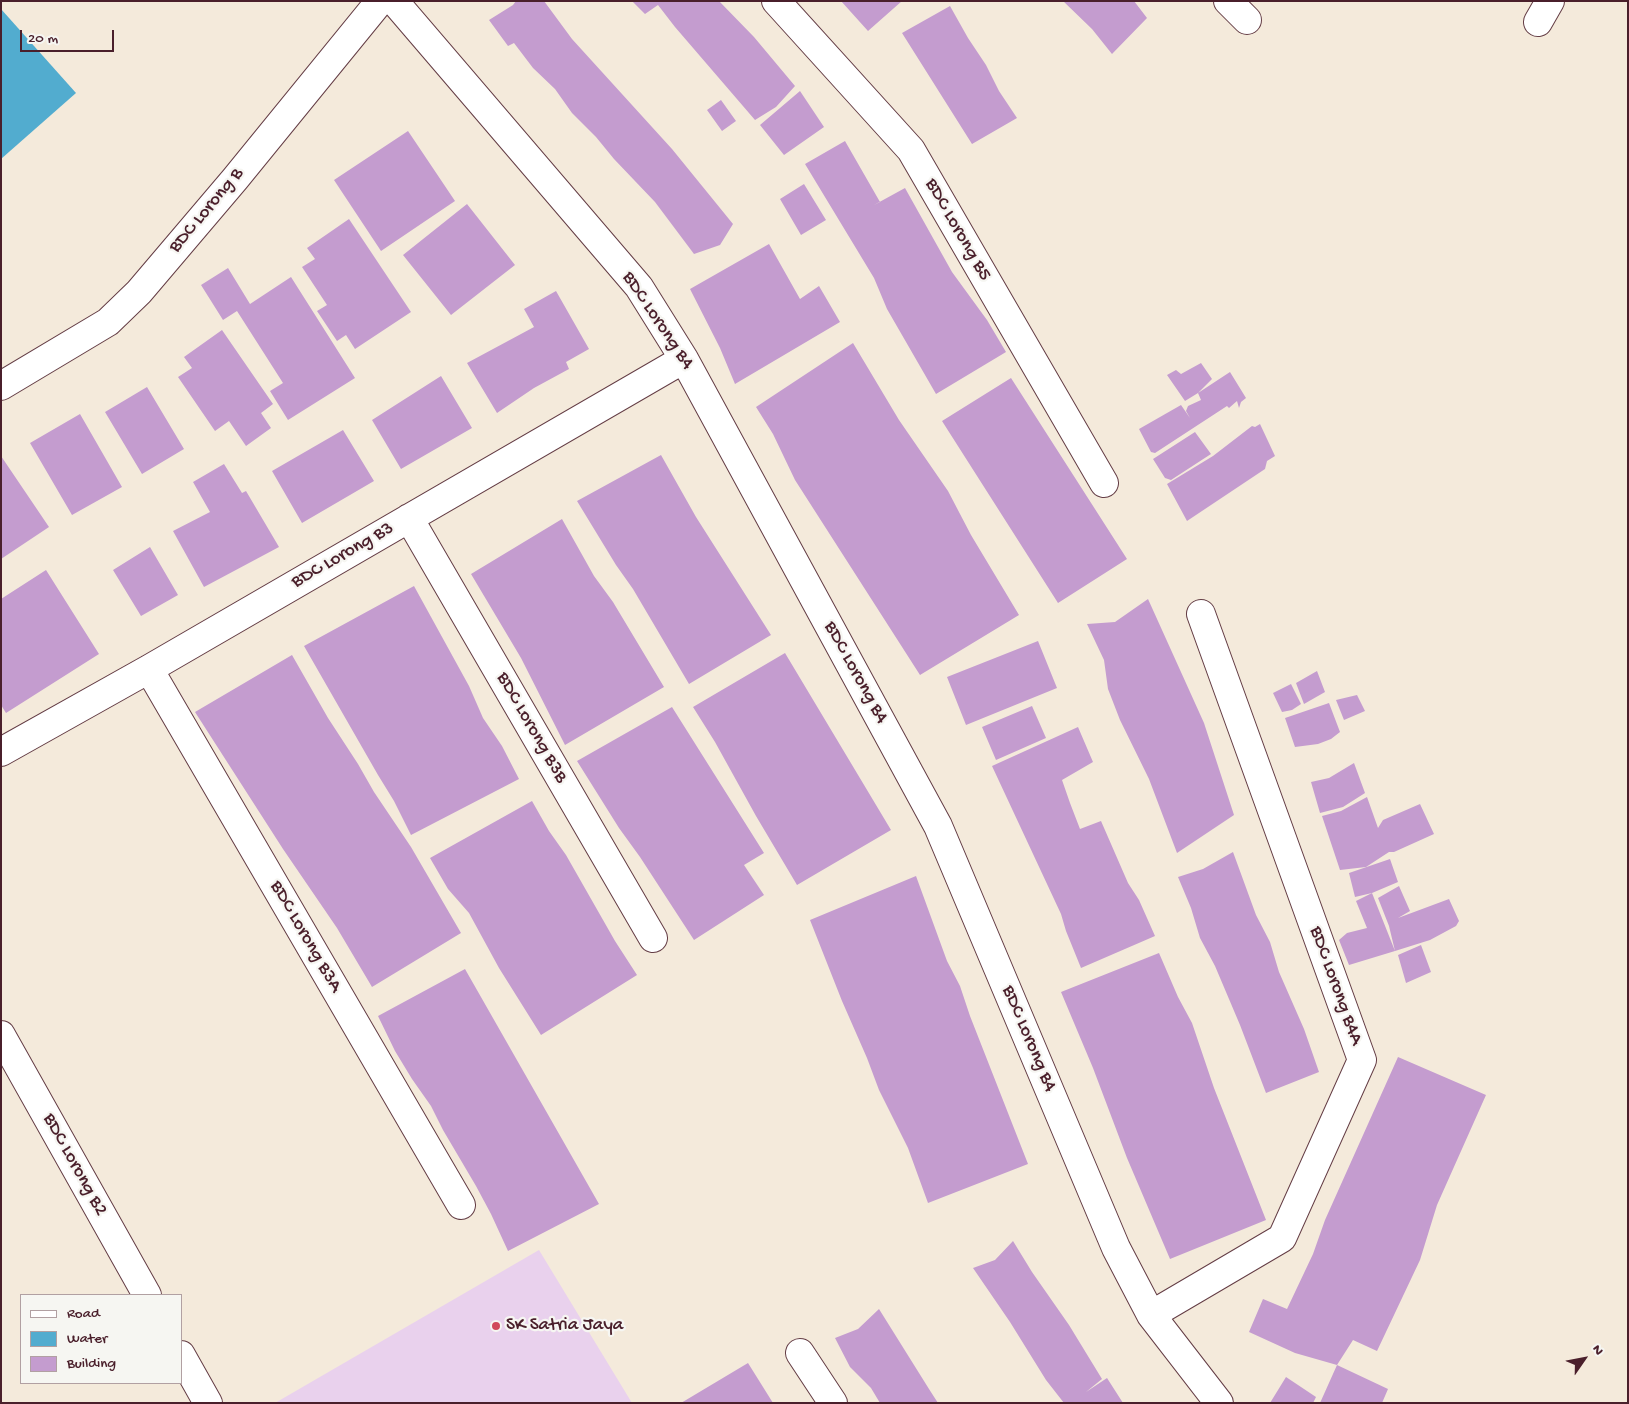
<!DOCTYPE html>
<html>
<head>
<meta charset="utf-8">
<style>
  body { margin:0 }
  #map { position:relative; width:1629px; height:1404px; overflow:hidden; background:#f4eadb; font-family:"Gochi Hand",sans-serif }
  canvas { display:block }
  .frame { position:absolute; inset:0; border:2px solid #4a1f2b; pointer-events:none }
  .legend { position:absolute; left:20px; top:1294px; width:162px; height:90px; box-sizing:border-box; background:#f6f6f2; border:1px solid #b1a0a2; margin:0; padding:6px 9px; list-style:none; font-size:15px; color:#4a1f2b }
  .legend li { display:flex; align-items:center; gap:10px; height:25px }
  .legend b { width:25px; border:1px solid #b1a0a2 }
  .north { position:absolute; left:1559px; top:1334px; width:50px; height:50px; -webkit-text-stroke:4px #f6f6f2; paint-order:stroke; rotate:57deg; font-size:14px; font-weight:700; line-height:20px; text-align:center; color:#4a1f2b }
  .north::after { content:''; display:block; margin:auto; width:18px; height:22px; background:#4a1f2b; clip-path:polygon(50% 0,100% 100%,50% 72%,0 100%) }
  .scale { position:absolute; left:20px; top:30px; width:94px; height:22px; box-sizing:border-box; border:2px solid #4a1f2b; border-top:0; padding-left:6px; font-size:15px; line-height:18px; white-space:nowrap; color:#4a1f2b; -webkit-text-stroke:4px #f6f6f2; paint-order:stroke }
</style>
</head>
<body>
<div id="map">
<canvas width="1629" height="1404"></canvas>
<div class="frame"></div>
<ul class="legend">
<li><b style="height:6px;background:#fff"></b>Road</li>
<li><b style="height:14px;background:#52accf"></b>Water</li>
<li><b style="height:14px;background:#c49ccf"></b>Building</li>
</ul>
<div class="north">N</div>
<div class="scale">20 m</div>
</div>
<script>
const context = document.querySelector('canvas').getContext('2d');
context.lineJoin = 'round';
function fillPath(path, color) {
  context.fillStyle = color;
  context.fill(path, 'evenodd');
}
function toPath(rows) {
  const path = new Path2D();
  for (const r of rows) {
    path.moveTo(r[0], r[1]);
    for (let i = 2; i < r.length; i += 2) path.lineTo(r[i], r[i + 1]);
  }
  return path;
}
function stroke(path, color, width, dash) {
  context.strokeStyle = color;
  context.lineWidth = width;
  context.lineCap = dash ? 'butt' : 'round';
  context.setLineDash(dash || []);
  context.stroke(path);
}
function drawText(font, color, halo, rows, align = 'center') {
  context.font = font + ' "Gochi Hand",sans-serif';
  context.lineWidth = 4.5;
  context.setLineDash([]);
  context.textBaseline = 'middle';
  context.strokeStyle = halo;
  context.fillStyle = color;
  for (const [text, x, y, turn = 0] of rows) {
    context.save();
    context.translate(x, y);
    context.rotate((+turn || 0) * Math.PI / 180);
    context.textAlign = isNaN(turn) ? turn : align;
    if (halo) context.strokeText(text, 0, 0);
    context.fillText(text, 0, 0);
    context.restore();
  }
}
const built = toPath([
  [539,1250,632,1403,275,1403]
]);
const water = toPath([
  [1,9,76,93,1,159]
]);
const building = toPath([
  [516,1,544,1,572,39,672,149,733,224,720,245,694,254,655,202,614,159,596,137,572,113,555,89,533,68,514,43,508,46,489,20,513,5],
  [632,1,719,1,754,37,795,86,776,107,755,120,675,27,658,5,645,14],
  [841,1,902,1,868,31],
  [1063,1,1134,1,1147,18,1112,54,1092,29],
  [950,6,968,38,986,65,999,91,1017,118,972,144,902,33],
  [800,91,824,127,784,155,760,125],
  [721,100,736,121,722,131,707,110],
  [408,131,455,201,381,251,334,180],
  [845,141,880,202,874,205,905,188,952,272,987,320,1006,352,936,394,887,309,874,278,805,164],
  [804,184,826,220,801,235,780,199],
  [467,204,515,265,451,315,403,255],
  [349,219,411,312,355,349,346,335,337,341,317,311,327,305,302,267,315,259,307,248],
  [769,244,800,299,819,286,840,322,735,384,720,348,690,289],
  [228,268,250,304,291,277,355,378,288,420,270,391,283,383,237,311,223,320,201,285],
  [556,291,589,349,566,362,569,369,534,388,497,413,467,363,534,327,524,309],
  [222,330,273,404,261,413,271,428,246,446,229,421,215,431,178,377,192,368,184,357],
  [853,343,899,420,948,491,971,535,1019,615,920,675,795,480,773,434,756,407],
  [1201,363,1212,379,1198,393,1230,372,1246,398,1241,402,1239,408,1237,401,1229,408,1227,406,1155,453,1151,452,1139,429,1181,405,1190,418,1186,411,1188,406,1201,400,1198,393,1185,401,1167,375,1176,370,1181,374],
  [441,376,472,428,401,469,372,420],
  [1011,378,1127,559,1058,603,942,421],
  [147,387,184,449,142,474,105,412],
  [80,414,122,487,72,515,30,443],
  [1260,424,1275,456,1267,461,1265,469,1187,521,1167,484,1213,456,1252,426,1255,427],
  [343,430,374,481,302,523,272,471],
  [1195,432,1211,454,1171,480,1165,478,1153,459],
  [661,455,696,517,771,635,689,684,633,589,616,565,577,501],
  [1,456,49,527,1,559],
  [224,464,242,493,246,491,279,547,204,587,173,531,210,512,193,482],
  [562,519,594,576,613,602,664,687,565,745,521,658,471,574],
  [150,547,178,595,141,616,113,570],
  [46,570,99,654,6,713,1,705,1,599],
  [414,586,469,686,483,718,502,746,519,779,411,835,394,801,378,775,304,646],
  [1148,599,1204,723,1234,815,1177,853,1149,779,1120,720,1108,689,1104,660,1087,624,1115,622],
  [1038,641,1057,688,966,725,947,677],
  [785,653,891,830,797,885,756,816,715,742,693,707],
  [292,655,328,718,358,764,374,792,411,847,461,933,372,987,337,928,283,849,195,712],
  [1317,671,1325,692,1304,704,1296,683],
  [1291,684,1301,704,1292,710,1282,712,1273,693],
  [1357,695,1365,711,1344,720,1336,700],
  [1329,703,1340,732,1331,739,1318,744,1295,747,1285,718],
  [1032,706,1046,738,996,760,982,727],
  [672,707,764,853,744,865,764,895,694,940,640,857,619,828,577,761],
  [1078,727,1093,762,1062,780,1070,803,1080,829,1101,821,1128,883,1139,900,1155,936,1081,968,1066,931,1061,914,992,766],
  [1354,763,1365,793,1343,807,1320,813,1311,782,1329,778],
  [1367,797,1378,828,1383,820,1420,804,1434,834,1394,852,1389,852,1366,867,1340,870,1322,816,1341,811],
  [532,801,549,831,566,855,615,941,637,975,541,1035,499,968,469,913,448,889,430,858],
  [1233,852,1256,915,1270,942,1279,972,1304,1029,1319,1072,1266,1093,1240,1025,1215,966,1200,938,1191,908,1178,877,1203,869],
  [1390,859,1398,882,1372,893,1395,951,1349,965,1339,940,1347,933,1367,928,1356,901,1372,893,1355,897,1349,873],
  [916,876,947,961,960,986,970,1016,1028,1164,928,1203,908,1148,879,1090,867,1058,842,1001,810,920],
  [1399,886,1410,911,1398,918,1449,899,1459,921,1456,926,1430,940,1395,951,1389,926,1378,898],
  [1421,945,1431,972,1406,983,1398,955],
  [1159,953,1178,997,1192,1023,1214,1088,1266,1220,1170,1259,1127,1158,1093,1068,1061,992],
  [465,969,599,1204,508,1251,491,1214,476,1186,443,1130,431,1106,412,1079,395,1051,378,1016],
  [1398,1057,1486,1095,1437,1205,1420,1260,1377,1351,1353,1340,1337,1365,1388,1389,1382,1403,1320,1403,1337,1365,1295,1353,1249,1332,1263,1299,1287,1309,1313,1254,1325,1220],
  [1013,1241,1032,1272,1069,1325,1102,1379,1086,1392,1107,1378,1123,1403,1064,1403,1046,1380,1010,1322,973,1268,995,1260],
  [879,1309,929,1389,938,1403,880,1403,871,1388,850,1367,835,1338,858,1329],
  [748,1363,773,1403,681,1403],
  [1286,1377,1316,1397,1313,1403,1270,1403]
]);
const minor = toPath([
  [394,1,639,287,684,359,938,826,1116,1248,1151,1315,1219,1403],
  [776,1,911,150,1104,483],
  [1228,1,1247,20],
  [1538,22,1550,1],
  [409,518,653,938],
  [149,669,461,1205],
  [1,752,149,669,684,359],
  [1,1035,147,1295],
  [1151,1315,1282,1238,1362,1060,1201,614],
  [800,1353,833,1403],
  [181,1355,208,1403]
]);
const tertiary = toPath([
  [1,386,108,322,139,292,235,179,380,1]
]);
const markers = [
  [496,1326,5,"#d1495b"]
];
const streetNames = [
  ["BDC Lorong B",207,211,-50],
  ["BDC Lorong B5",957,230,60],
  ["BDC Lorong B4",657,321,56],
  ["BDC Lorong B3",343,556,-30],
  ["BDC Lorong B4",855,673,61],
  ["BDC Lorong B3B",531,728,60],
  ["BDC Lorong B3A",305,937,60],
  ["BDC Lorong B4A",1335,986,70],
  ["BDC Lorong B4",1028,1039,67],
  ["BDC Lorong B2",74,1165,61]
];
const poiNames = [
  ["SK Satria Jaya",506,1326]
];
fillPath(built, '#e9d1ed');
fillPath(water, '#52accf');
fillPath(building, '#c49ccf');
stroke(minor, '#643d45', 30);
stroke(tertiary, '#643d45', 30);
stroke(minor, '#fff', 28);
stroke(tertiary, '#fff', 28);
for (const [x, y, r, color] of markers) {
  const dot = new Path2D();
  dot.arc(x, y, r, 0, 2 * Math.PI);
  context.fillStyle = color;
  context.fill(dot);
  stroke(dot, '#f6f6f2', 2);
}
drawText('19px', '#4a1f2b', '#f6f6f2', streetNames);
drawText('19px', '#4a1f2b', '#f6f6f2', poiNames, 'left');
</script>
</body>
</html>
